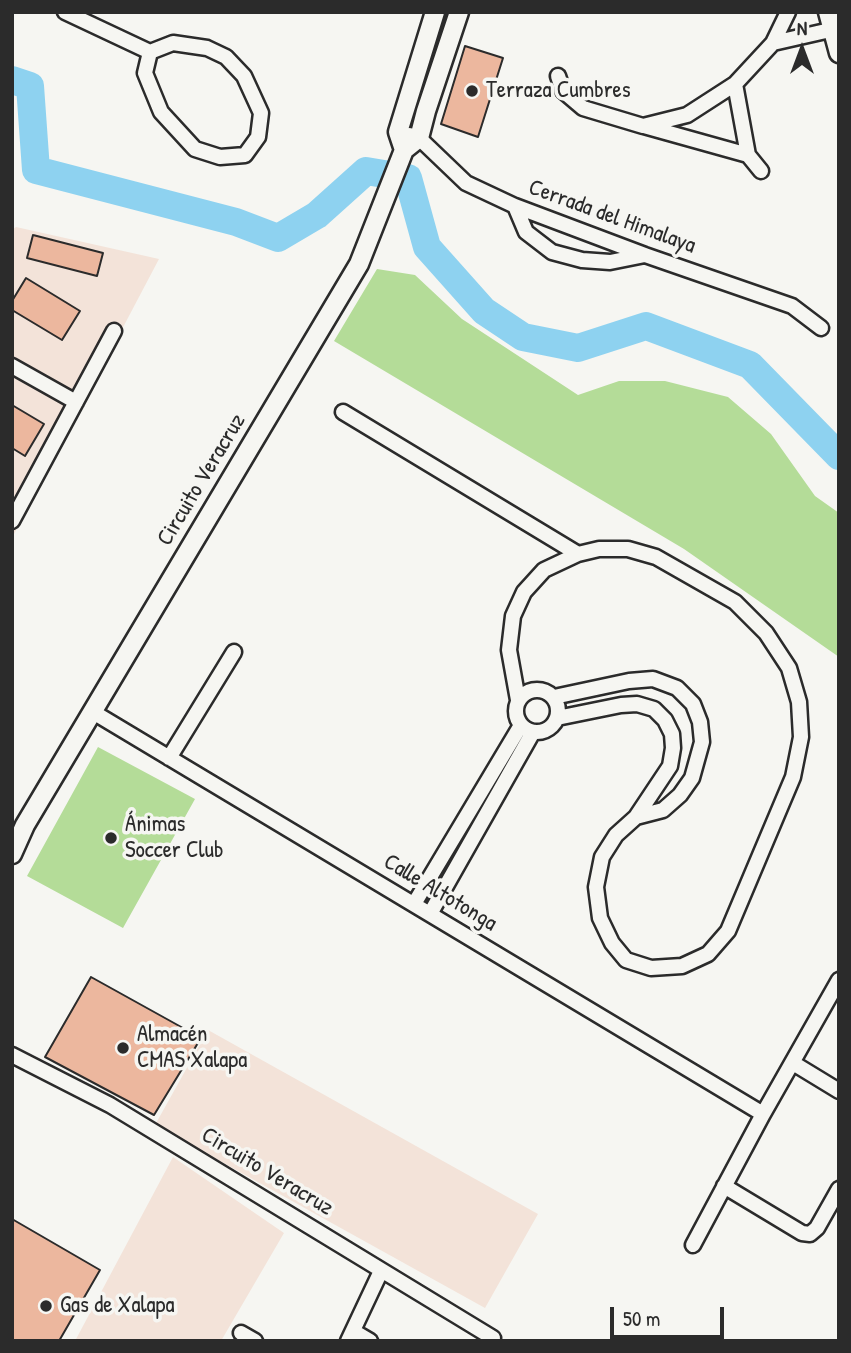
<!DOCTYPE html>
<html>
<head>
<meta charset="utf-8">
<style>
  body { margin:0 }
  #map { position:relative; width:851px; height:1353px; overflow:hidden; background:#f6f6f2; font-family:"Patrick Hand",sans-serif }
  canvas { display:block }
  .frame { position:absolute; inset:0; border:14px solid #2b2b2b; pointer-events:none }
  .north { position:absolute; left:767px; top:14px; width:70px; height:70px; -webkit-text-stroke:5px #f6f6f2; paint-order:stroke; rotate:0deg; font-size:19px; font-weight:700; line-height:28px; text-align:center; color:#2b2b2b }
  .north::after { content:''; display:block; margin:auto; width:24px; height:32px; background:#2b2b2b; clip-path:polygon(50% 0,100% 100%,50% 72%,0 100%) }
  .scale { position:absolute; left:610px; top:1307px; width:114px; height:32px; box-sizing:border-box; border:4px solid #2b2b2b; border-top:0; padding-left:9px; font-size:21px; line-height:24px; white-space:nowrap; color:#2b2b2b; -webkit-text-stroke:5px #f6f6f2; paint-order:stroke }
</style>
</head>
<body>
<div id="map">
<canvas width="851" height="1353"></canvas>
<div class="frame"></div>
<div class="north">N</div>
<div class="scale">50 m</div>
</div>
<script>
const context = document.querySelector('canvas').getContext('2d');
context.lineJoin = 'round';
function fillPath(path, color) {
  context.fillStyle = color;
  context.fill(path, 'evenodd');
}
function toPath(rows) {
  const path = new Path2D();
  for (const r of rows) {
    if (r.length === 3) {
      path.moveTo(r[0] + r[2], r[1]);
      path.arc(r[0], r[1], r[2], 0, 2 * Math.PI);
      continue;
    }
    path.moveTo(r[0], r[1]);
    for (let i = 2; i < r.length; i += 2) path.lineTo(r[i], r[i + 1]);
  }
  return path;
}
function stroke(path, color, width, dash) {
  context.strokeStyle = color;
  context.lineWidth = width;
  context.lineCap = dash ? 'butt' : 'round';
  context.setLineDash(dash || []);
  context.stroke(path);
}
function drawText(font, color, halo, rows, align = 'center') {
  context.font = font + ' "Patrick Hand",sans-serif';
  context.lineWidth = 7;
  context.setLineDash([]);
  context.textBaseline = 'middle';
  context.strokeStyle = halo;
  context.fillStyle = color;
  for (const [text, x, y, turn = 0] of rows) {
    context.save();
    context.translate(x, y);
    context.rotate((+turn || 0) * Math.PI / 180);
    context.textAlign = isNaN(turn) ? turn : align;
    if (halo) context.strokeText(text, 0, 0);
    context.fillText(text, 0, 0);
    context.restore();
  }
}
const built = toPath([
  [16,227,159,259,12,538,12,230],
  [208,1030,538,1214,485,1308,155,1125],
  [173,1157,284,1233,221,1341,75,1341]
]);
const green = toPath([
  [377,269,415,275,462,319,578,395,619,381,665,381,728,397,771,434,815,496,839,513,839,657,684,549,334,341],
  [98,747,195,799,123,928,27,876]
]);
const river = toPath([
  [12,80,30,86,36,170,236,222,278,238,317,215,366,171,408,178,427,247,484,311,523,337,578,348,646,326,750,365,839,456]
]);
const building = toPath([
  [465,46,503,58,478,137,441,124,465,46],
  [33,235,103,253,97,276,27,258,33,235],
  [26,278,80,311,62,340,12,310,12,301,26,278],
  [12,405,44,424,25,456,12,448,12,405],
  [91,977,201,1038,154,1115,45,1057,91,977],
  [12,1219,100,1270,59,1341,12,1341,12,1219]
]);
const minor = toPath([
  [65,12,150,52,173,43,207,48,226,57,244,76,261,113,258,137,245,155,220,157,195,149,161,112,145,73,150,52],
  [773,43,839,28],
  [558,76,563,91,583,108,643,126,687,115,735,84,773,43,788,12],
  [735,84,748,155,761,171],
  [644,126,748,155],
  [409,135,419,138,466,183,515,206,645,255,792,306,821,328],
  [515,206,526,232,552,252,582,260,610,262,645,255],
  [12,366,76,402],
  [343,412,578,554],
  [12,521,114,331],
  [537,711,21],
  [554,697,629,681,653,679,677,688,693,704,700,722,702,742,692,778,680,795,663,810,636,817],
  [518,700,509,650,513,616,524,592,544,570,578,554,599,549,628,549,656,557,735,602,766,633,789,668,799,702,801,737,793,777,728,931,708,954,682,966,651,968,626,960,612,943,600,918,596,887,602,857,616,835,636,817,670,766,673,748,672,734,665,720,654,709,637,704,621,705,557,718],
  [93,712,763,1114],
  [169,758,234,652],
  [414,904,521,725],
  [430,914,533,732],
  [12,1055,110,1105,493,1338],
  [793,1063,839,1091],
  [724,1186,802,1233,810,1234,817,1228,839,1189],
  [693,1245,763,1114,839,980],
  [353,1331,370,1341],
  [241,1333,255,1341],
  [348,1341,381,1271]
]);
const tertiary = toPath([
  [828,12,839,53],
  [404,150,398,132,435,12],
  [12,854,25,825,359,264,404,150,419,138,426,111,459,12]
]);
const markers = [
  [472,91,7,"#2b2b2b"],
  [111,838,7,"#2b2b2b"],
  [123,1048,7,"#2b2b2b"],
  [46,1306,7,"#2b2b2b"]
];
const poiNames = [
  ["Terraza Cumbres",486,91],
  ["Ánimas",125,825],
  ["Soccer Club",125,851],
  ["Almacén",137,1035],
  ["CMAS Xalapa",137,1061],
  ["Gas de Xalapa",60,1306]
];
const streetNames = [
  ["Cerrada del Himalaya",612,217,20],
  ["Circuito Veracruz",202,480,-59],
  ["Calle Altotonga",440,893,31],
  ["Circuito Veracruz",267,1172,31]
];
fillPath(built, '#f3e3d9');
fillPath(green, '#b4dc98');
stroke(river, '#8ed2f0', 28);
fillPath(building, '#ecb79e');
stroke(building, '#2b2b2b', 2);
stroke(minor, '#2b2b2b', 19);
stroke(tertiary, '#2b2b2b', 23);
stroke(minor, '#f6f6f2', 14);
stroke(tertiary, '#f6f6f2', 18);
for (const [x, y, r, color] of markers) {
  const dot = new Path2D();
  dot.arc(x, y, r, 0, 2 * Math.PI);
  context.fillStyle = color;
  context.fill(dot);
  stroke(dot, '#f6f6f2', 2.5);
}
drawText('23px', '#2b2b2b', '#f6f6f2', poiNames, 'left');
drawText('23px', '#2b2b2b', '#f6f6f2', streetNames);
</script>
</body>
</html>
